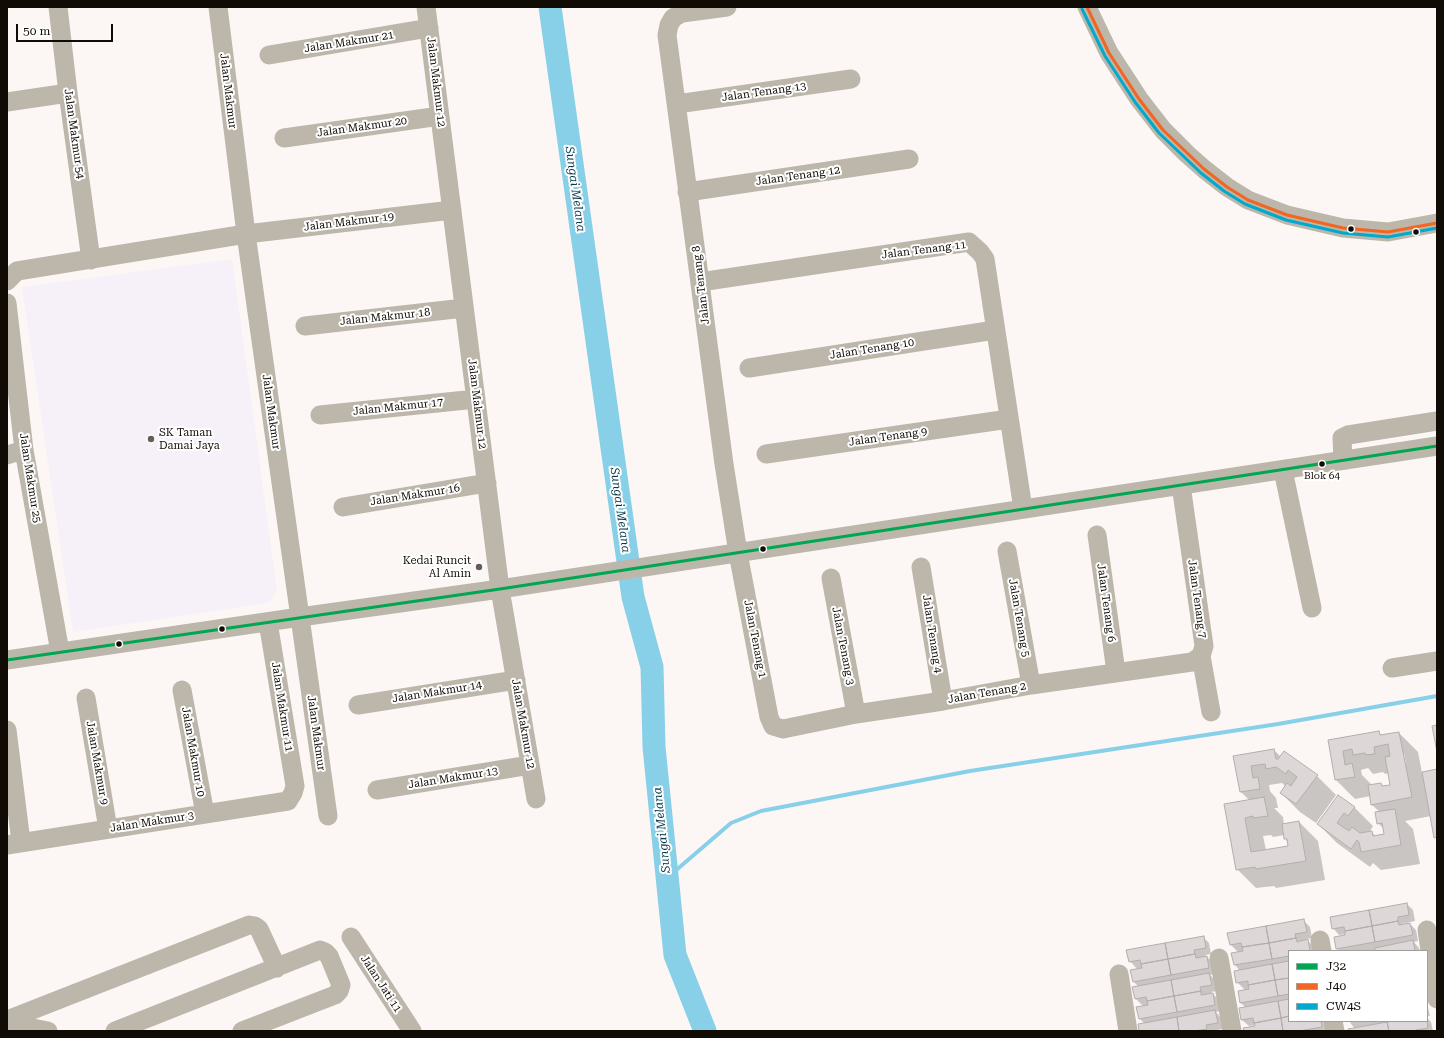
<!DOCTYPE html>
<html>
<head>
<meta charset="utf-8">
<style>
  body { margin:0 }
  #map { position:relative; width:1444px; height:1038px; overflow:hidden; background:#fcf7f4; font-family:"Roboto Serif",serif }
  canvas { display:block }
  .frame { position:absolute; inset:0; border:8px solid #110b05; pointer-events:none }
  .legend { position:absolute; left:1288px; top:950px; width:140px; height:72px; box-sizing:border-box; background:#fff; border:1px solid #a09d9b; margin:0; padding:5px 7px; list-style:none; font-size:12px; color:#110b05 }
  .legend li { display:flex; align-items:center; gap:8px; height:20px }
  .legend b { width:20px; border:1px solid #a09d9b }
  .scale { position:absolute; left:16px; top:24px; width:97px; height:18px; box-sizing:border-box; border:2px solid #110b05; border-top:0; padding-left:5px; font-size:12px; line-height:14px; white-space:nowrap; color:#110b05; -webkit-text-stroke:3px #fff; paint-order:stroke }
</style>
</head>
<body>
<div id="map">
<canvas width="1444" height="1038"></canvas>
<div class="frame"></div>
<ul class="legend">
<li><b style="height:5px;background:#00a651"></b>J32</li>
<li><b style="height:5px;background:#f26522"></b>J40</li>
<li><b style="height:5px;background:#00a9ce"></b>CW4S</li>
</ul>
<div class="scale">50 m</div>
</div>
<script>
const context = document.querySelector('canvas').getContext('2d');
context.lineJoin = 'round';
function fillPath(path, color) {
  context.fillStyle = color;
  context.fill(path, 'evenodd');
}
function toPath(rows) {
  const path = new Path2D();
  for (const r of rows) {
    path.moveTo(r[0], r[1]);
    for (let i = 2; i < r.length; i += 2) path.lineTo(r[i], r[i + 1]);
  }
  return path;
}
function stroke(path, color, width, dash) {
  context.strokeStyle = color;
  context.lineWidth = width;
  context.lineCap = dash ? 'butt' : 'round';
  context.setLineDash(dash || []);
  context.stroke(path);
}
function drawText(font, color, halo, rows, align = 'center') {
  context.font = font + ' "Roboto Serif",serif';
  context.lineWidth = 4;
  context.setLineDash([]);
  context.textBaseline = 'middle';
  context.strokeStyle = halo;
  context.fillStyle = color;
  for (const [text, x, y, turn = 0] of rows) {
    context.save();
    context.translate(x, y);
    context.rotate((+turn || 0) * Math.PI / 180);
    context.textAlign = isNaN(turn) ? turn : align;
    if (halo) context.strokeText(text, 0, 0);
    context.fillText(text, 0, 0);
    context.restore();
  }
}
const education = toPath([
  [232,259,277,591,268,603,73,632,22,287]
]);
const shadow = toPath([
  [1378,732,1382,736,1399,733,1418,752,1422,773,1437,770,1437,839,1435,837,1431,816,1405,821,1413,829,1420,864,1381,870,1373,863,1370,867,1337,843,1318,824,1354,807,1373,826,1369,833,1372,832,1375,836,1385,835,1384,829,1378,823,1380,812,1372,805,1371,796,1355,799,1336,780,1329,741],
  [1402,753,1404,753,1406,764,1404,764],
  [1368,768,1373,774,1383,772,1385,774,1389,773,1391,786,1384,787,1381,784,1371,786,1371,784,1362,775,1361,770],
  [1274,750,1281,757,1317,776,1336,795,1316,823,1300,812,1281,793,1286,787,1282,783,1269,785,1270,791,1276,798,1278,808,1274,808,1283,817,1284,825,1299,822,1318,841,1325,880,1276,888,1274,886,1256,888,1237,869,1226,804,1249,800,1241,792,1234,757],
  [1271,835,1273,837,1284,835,1289,846,1266,850,1263,836],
  [1407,904,1413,910,1415,921,1401,924,1401,926,1410,924,1416,930,1418,941,1414,942,1419,948,1420,951,1340,951,1337,949,1345,936,1345,934,1339,935,1333,928],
  [1304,921,1310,927,1312,938,1306,939,1314,947,1314,951,1289,951,1289,1021,1325,1021,1327,1031,1245,1031,1256,1027,1256,1025,1249,1026,1242,1020,1240,1009,1246,1008,1241,1003,1245,990,1237,982,1240,971,1235,965,1233,954,1239,953,1231,945,1229,934],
  [1203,937,1209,943,1211,954,1205,955,1213,963,1215,974,1210,975,1215,980,1217,991,1211,992,1219,1000,1221,1011,1216,1012,1221,1018,1223,1029,1210,1031,1140,1031,1145,1024,1140,1019,1143,1006,1136,999,1139,987,1134,982,1137,969,1130,961],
  [1427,1003,1430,1016,1427,1016],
  [1427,1018,1431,1022,1433,1031,1350,1031,1355,1029,1349,1021,1427,1021]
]);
const stream = toPath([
  [667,878,731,823,761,811,970,771,1278,724,1437,696]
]);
const river = toPath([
  [550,7,633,597,652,667,654,747,675,955,705,1031]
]);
const building = toPath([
  [1437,725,1437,752,1432,726,1437,725],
  [1379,731,1380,735,1399,732,1412,797,1371,805,1368,785,1381,783,1382,786,1390,785,1385,757,1390,756,1388,744,1374,747,1375,754,1365,755,1365,753,1353,755,1352,749,1343,751,1345,765,1352,763,1355,777,1335,780,1328,740,1379,731],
  [1274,749,1276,759,1278,759,1284,751,1318,775,1296,804,1280,793,1287,783,1291,786,1297,777,1288,770,1286,774,1276,767,1266,769,1265,764,1251,766,1253,778,1258,777,1260,789,1240,792,1233,756,1274,749],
  [1437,769,1437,837,1434,838,1422,772,1437,769],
  [1338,795,1355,807,1348,816,1344,813,1337,823,1349,831,1352,827,1360,833,1372,831,1373,836,1384,834,1382,823,1377,824,1375,812,1395,809,1401,845,1361,852,1359,842,1357,840,1351,849,1317,824,1338,795],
  [1264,797,1268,816,1253,818,1253,816,1245,818,1251,852,1288,846,1287,839,1284,839,1282,824,1299,821,1306,861,1256,869,1255,867,1236,870,1224,804,1264,797],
  [1407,903,1409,915,1398,917,1398,921,1372,926,1369,910,1407,903],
  [1369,910,1372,926,1345,931,1344,927,1332,929,1330,917,1369,910],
  [1304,919,1307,932,1295,934,1296,938,1269,943,1266,926,1304,919],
  [1398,921,1399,925,1410,923,1413,935,1375,942,1372,926,1398,921],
  [1266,926,1269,943,1242,947,1241,943,1230,945,1227,933,1266,926],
  [1372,926,1375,942,1336,949,1334,937,1345,935,1345,931,1372,926],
  [1204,936,1206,948,1194,950,1195,954,1168,959,1165,943,1204,936],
  [1296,938,1297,942,1308,939,1310,951,1289,951,1289,956,1272,959,1269,943,1296,938],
  [1413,940,1415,951,1375,951,1375,948,1413,940],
  [1165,943,1168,959,1141,964,1140,960,1129,962,1126,950,1165,943],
  [1269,943,1272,959,1234,965,1231,953,1243,951,1242,947,1269,943],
  [1195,954,1196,958,1207,956,1209,968,1171,975,1168,959,1195,954],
  [1168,959,1171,975,1133,982,1130,970,1142,968,1141,964,1168,959],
  [1289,961,1289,978,1275,980,1272,964,1289,961],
  [1272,964,1275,980,1248,985,1248,981,1236,983,1234,971,1272,964],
  [1209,973,1212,985,1200,987,1201,991,1174,996,1171,980,1209,973],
  [1289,978,1289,994,1278,996,1275,980,1289,978],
  [1171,980,1174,996,1147,1001,1146,997,1135,999,1132,987,1171,980],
  [1275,980,1278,996,1240,1003,1238,991,1249,989,1248,985,1275,980],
  [1201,991,1201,995,1213,993,1215,1005,1177,1012,1174,996,1201,991],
  [1174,996,1177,1012,1139,1019,1136,1007,1148,1005,1147,1001,1174,996],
  [1289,999,1289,1016,1281,1018,1278,1001,1289,999],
  [1278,1001,1281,1018,1254,1023,1253,1018,1241,1020,1239,1008,1278,1001],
  [1215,1010,1218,1023,1206,1025,1207,1029,1194,1031,1179,1031,1177,1017,1215,1010],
  [1289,1016,1289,1021,1321,1021,1322,1027,1299,1031,1283,1031,1281,1018,1289,1016],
  [1177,1017,1179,1031,1139,1031,1138,1024,1177,1017],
  [1281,1018,1283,1031,1244,1031,1243,1028,1255,1026,1254,1023,1281,1018],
  [1394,1021,1427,1021,1428,1028,1416,1030,1416,1031,1389,1031,1387,1022,1394,1021],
  [1387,1022,1389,1031,1349,1031,1348,1029,1387,1022]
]);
const minor = toPath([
  [58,7,68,93,91,260],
  [218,7,246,234,328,816],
  [426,7,500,589,536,799],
  [727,7,682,13,673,18,669,25,667,35,724,464,738,553,769,717,773,726,783,729,856,714,943,701,1031,685,1192,662,1201,656],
  [1087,7,1109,53,1139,99,1163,130,1187,154,1204,169,1227,187,1248,200,1287,215,1343,228,1388,232,1437,223],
  [269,55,429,28],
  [7,102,68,93],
  [677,104,851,79],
  [284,138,440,116],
  [687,192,909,159],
  [7,281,17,271,246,234,452,210],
  [700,282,969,242,980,252,985,259,1023,509],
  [7,303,24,450,60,652],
  [305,326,464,308],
  [749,368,995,330],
  [320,415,476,399],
  [766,454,1009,419],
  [7,455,24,450],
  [1343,460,1342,438,1348,435,1437,421],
  [1283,470,1312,608],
  [1181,485,1204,646,1201,656,1211,712],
  [343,507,487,483],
  [1097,535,1116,672],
  [1007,551,1031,685],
  [921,567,943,701],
  [831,578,856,714],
  [7,660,300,617,500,589,1437,446],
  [1392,668,1437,661],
  [182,690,205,814],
  [86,698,108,829],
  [358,705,516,680],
  [7,730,21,842],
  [377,790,530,765],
  [7,845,288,801,293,793,295,786,268,622],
  [1427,930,1437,999],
  [351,937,412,1031],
  [1320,940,1322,951],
  [1219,958,1232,1031],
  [1119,974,1128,1031],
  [7,1020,249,925,255,926,259,929,277,968],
  [1333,1021,1335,1031],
  [7,1023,48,1031],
  [115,1031,320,950,325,952,329,956,341,985,339,991,335,995,242,1031]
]);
const bus1 = toPath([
  [7,660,500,589,1437,446]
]);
const bus2 = toPath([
  [1087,7,1109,53,1139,99,1163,130,1204,169,1227,187,1248,200,1287,215,1343,228,1388,232,1437,223]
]);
const bus3 = toPath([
  [1082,9,1105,56,1135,102,1159,133,1201,173,1224,191,1245,204,1286,220,1343,233,1388,237,1437,228]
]);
const markers = [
  [1351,229,3.5,"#110b05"],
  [1416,232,3.5,"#110b05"],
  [151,439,4,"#635e59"],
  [1322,464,3.5,"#110b05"],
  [763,549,3.5,"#110b05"],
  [479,567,4,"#635e59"],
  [222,629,3.5,"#110b05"],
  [119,644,3.5,"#110b05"]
];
const busNames = [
  ["Blok 64",1322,476]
];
const streetNames = [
  ["Jalan Makmur 21",349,42,-9],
  ["Jalan Makmur 12",436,82,83],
  ["Jalan Makmur",228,91,83],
  ["Jalan Tenang 13",764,92,-8],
  ["Jalan Makmur 20",362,127,-8],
  ["Jalan Makmur 54",74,134,82],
  ["Jalan Tenang 12",798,176,-8],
  ["Jalan Makmur 19",349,222,-7],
  ["Jalan Tenang 11",924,250,-7],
  ["Jalan Tenang 8",701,285,-97],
  ["Jalan Makmur 18",385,317,-6],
  ["Jalan Tenang 10",872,349,-9],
  ["Jalan Makmur 12",477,404,83],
  ["Jalan Makmur 17",398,407,-6],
  ["Jalan Makmur",271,412,82],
  ["Jalan Tenang 9",888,437,-8],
  ["Jalan Makmur 25",30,478,81],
  ["Jalan Makmur 16",415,495,-9],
  ["Jalan Tenang 7",1197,599,82],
  ["Jalan Tenang 6",1106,603,82],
  ["Jalan Tenang 5",1019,618,80],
  ["Jalan Tenang 4",932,634,81],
  ["Jalan Tenang 1",755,639,79],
  ["Jalan Tenang 3",843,646,79],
  ["Jalan Makmur 14",437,692,-9],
  ["Jalan Tenang 2",987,693,-10],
  ["Jalan Makmur 11",282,707,81],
  ["Jalan Makmur 12",523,724,80],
  ["Jalan Makmur",316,733,82],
  ["Jalan Makmur 10",193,752,80],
  ["Jalan Makmur 9",97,763,80],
  ["Jalan Makmur 13",453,778,-9],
  ["Jalan Makmur 3",152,822,-9],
  ["Jalan Jati 11",381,984,57]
];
const poiNames = [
  ["SK Taman",159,433],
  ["Damai Jaya",159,446],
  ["Kedai Runcit",471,561,"right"],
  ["Al Amin",471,574,"right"]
];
const waterNames = [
  ["Sungai Melana",575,189,82],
  ["Sungai Melana",620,510,82],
  ["Sungai Melana",662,830,-96]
];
fillPath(education, '#f6f0f9');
fillPath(shadow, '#0003');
stroke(stream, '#88d0e8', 4);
stroke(river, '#88d0e8', 23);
fillPath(building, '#ded7d7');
stroke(building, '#b4adae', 1);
stroke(minor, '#bcb7aa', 19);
stroke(bus1, '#00a651', 3);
stroke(bus2, '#f26522', 3);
stroke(bus3, '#00a9ce', 3);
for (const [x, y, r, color] of markers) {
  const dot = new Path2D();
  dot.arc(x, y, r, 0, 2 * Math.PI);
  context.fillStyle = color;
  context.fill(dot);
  stroke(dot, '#fff', 1.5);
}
drawText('10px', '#110b05', '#fff', busNames);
drawText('11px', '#110b05', '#fff', streetNames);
drawText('11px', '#110b05', '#fff', poiNames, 'left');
drawText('italic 12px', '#063847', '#fff', waterNames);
</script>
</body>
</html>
